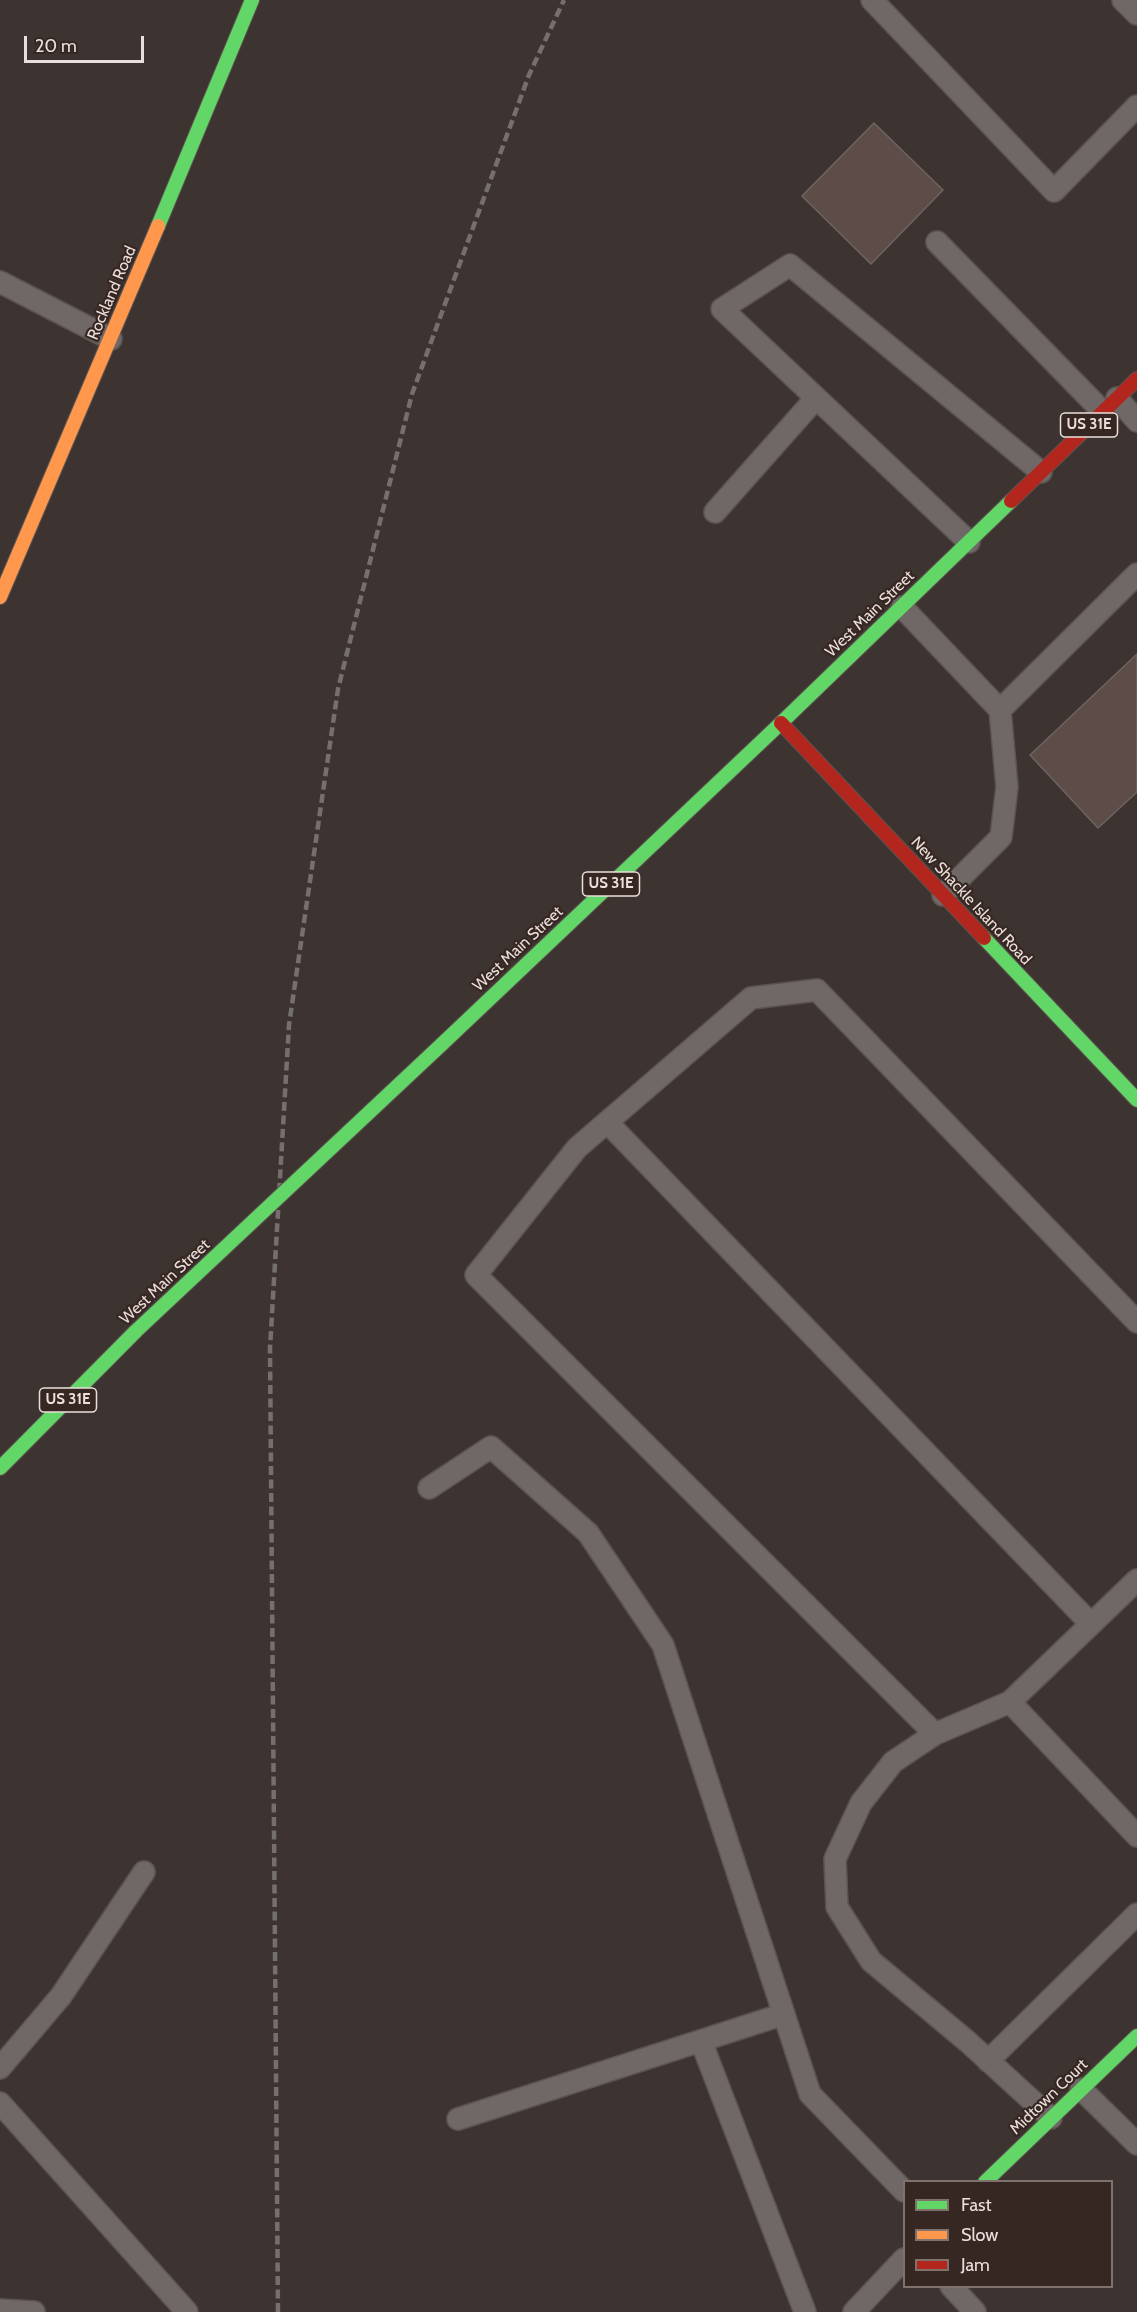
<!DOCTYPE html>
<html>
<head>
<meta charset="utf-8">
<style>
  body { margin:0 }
  #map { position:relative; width:1137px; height:2312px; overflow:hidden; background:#3d3431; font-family:Cabin,sans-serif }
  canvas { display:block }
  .legend { position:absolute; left:903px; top:2180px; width:210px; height:108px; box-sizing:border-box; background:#372722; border:2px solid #7f716c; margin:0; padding:8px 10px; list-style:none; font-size:18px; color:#eadfdc }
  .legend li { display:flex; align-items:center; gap:12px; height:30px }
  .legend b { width:30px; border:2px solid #7f716c }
  .scale { position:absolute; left:24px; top:36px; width:120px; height:27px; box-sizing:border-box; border:3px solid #eadfdc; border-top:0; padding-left:8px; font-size:18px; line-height:21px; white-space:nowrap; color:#eadfdc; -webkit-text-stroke:4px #372722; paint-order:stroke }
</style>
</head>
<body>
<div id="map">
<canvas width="1137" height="2312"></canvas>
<ul class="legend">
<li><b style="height:8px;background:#63d668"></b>Fast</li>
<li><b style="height:8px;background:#ff974d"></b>Slow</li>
<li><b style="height:8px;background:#b3261e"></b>Jam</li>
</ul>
<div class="scale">20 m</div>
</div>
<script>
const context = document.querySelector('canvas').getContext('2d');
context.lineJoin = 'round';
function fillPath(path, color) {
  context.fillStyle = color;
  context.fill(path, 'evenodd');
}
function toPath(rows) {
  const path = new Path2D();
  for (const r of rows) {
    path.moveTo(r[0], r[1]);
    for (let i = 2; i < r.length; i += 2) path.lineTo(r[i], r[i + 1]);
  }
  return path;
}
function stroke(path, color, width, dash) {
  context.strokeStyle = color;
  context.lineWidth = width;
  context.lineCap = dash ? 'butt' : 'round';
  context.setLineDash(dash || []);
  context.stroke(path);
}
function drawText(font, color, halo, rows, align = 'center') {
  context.font = font + ' Cabin,sans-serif';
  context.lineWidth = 4.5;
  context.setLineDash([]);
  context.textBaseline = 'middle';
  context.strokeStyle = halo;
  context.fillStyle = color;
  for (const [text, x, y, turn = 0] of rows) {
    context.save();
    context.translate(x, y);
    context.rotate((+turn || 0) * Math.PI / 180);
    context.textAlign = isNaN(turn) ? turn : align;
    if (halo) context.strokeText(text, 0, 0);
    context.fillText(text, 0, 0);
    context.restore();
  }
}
const building = toPath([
  [874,123,943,190,871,264,802,196,874,123],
  [1137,654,1137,792,1098,828,1030,755,1137,654]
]);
const lane = toPath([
  [872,0,1054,191,1137,106],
  [1123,0,1137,14],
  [937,242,1103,412],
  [0,282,111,339],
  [1117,398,1137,421],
  [715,512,816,398],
  [969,542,722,309,790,265,1041,472],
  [902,607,1000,710],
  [943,895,1001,837,1007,787,1000,710,1137,574],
  [607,1122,1091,1624],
  [1137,1322,817,990,751,998,577,1148,476,1275,935,1734,1010,1702,1137,1580],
  [429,1488,491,1447,588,1533,663,1645,810,2094,904,2191],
  [1010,1702,1137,1836],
  [935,1734,893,1762,861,1803,835,1859,837,1907,871,1961,968,2042,1051,2118],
  [701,2041,805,2312],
  [988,2061,1137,1914],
  [0,2068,61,1996,144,1872],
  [1081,2089,1137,2144],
  [0,2103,187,2312],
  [458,2119,784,2014],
  [951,2286,975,2312],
  [0,2310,34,2312],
  [854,2312,904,2259]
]);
const fast = toPath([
  [158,226,252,0],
  [984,938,1137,1100],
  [441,1045,781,723,1011,501],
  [0,1468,136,1331],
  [985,2182,1137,2036]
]);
const slow = toPath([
  [0,597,158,226]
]);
const jam = toPath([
  [1011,501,1137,379],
  [781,723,984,938]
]);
const rail = toPath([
  [278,2312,270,1348,289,1025,338,689,412,394,529,75,564,0]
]);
const fastBridge = toPath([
  [136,1331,441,1045]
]);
const shields = [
  [1089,425,57],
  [611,884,57],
  [68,1400,57]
];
const shieldNames = [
  ["US 31E",1089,425],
  ["US 31E",611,884],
  ["US 31E",68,1400]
];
const streetNames = [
  ["Rockland Road",112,293,-67],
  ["West Main Street",870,614,-44],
  ["New Shackle Island Road",971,901,47],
  ["West Main Street",518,949,-43],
  ["West Main Street",165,1282,-43],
  ["Midtown Court",1049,2097,-44]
];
fillPath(building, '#5e4c48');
stroke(building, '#6d6562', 1.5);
stroke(lane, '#5b5350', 24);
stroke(fast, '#5b5350', 16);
stroke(slow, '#5b5350', 16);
stroke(jam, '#5b5350', 16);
stroke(lane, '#6f6866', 21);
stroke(fast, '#63d668', 14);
stroke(slow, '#ff974d', 14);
stroke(jam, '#b3261e', 14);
stroke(rail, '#75706c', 4.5, [9, 4.5]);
stroke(fastBridge, '#5b5350', 16, []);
stroke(fastBridge, '#63d668', 14);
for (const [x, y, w] of shields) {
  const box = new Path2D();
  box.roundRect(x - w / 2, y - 12, w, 24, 4.5);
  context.fillStyle = '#372722';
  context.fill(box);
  stroke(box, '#eadfdc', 1.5);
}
drawText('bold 15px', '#eadfdc', null, shieldNames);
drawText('16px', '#eadfdc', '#372722', streetNames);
</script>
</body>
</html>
